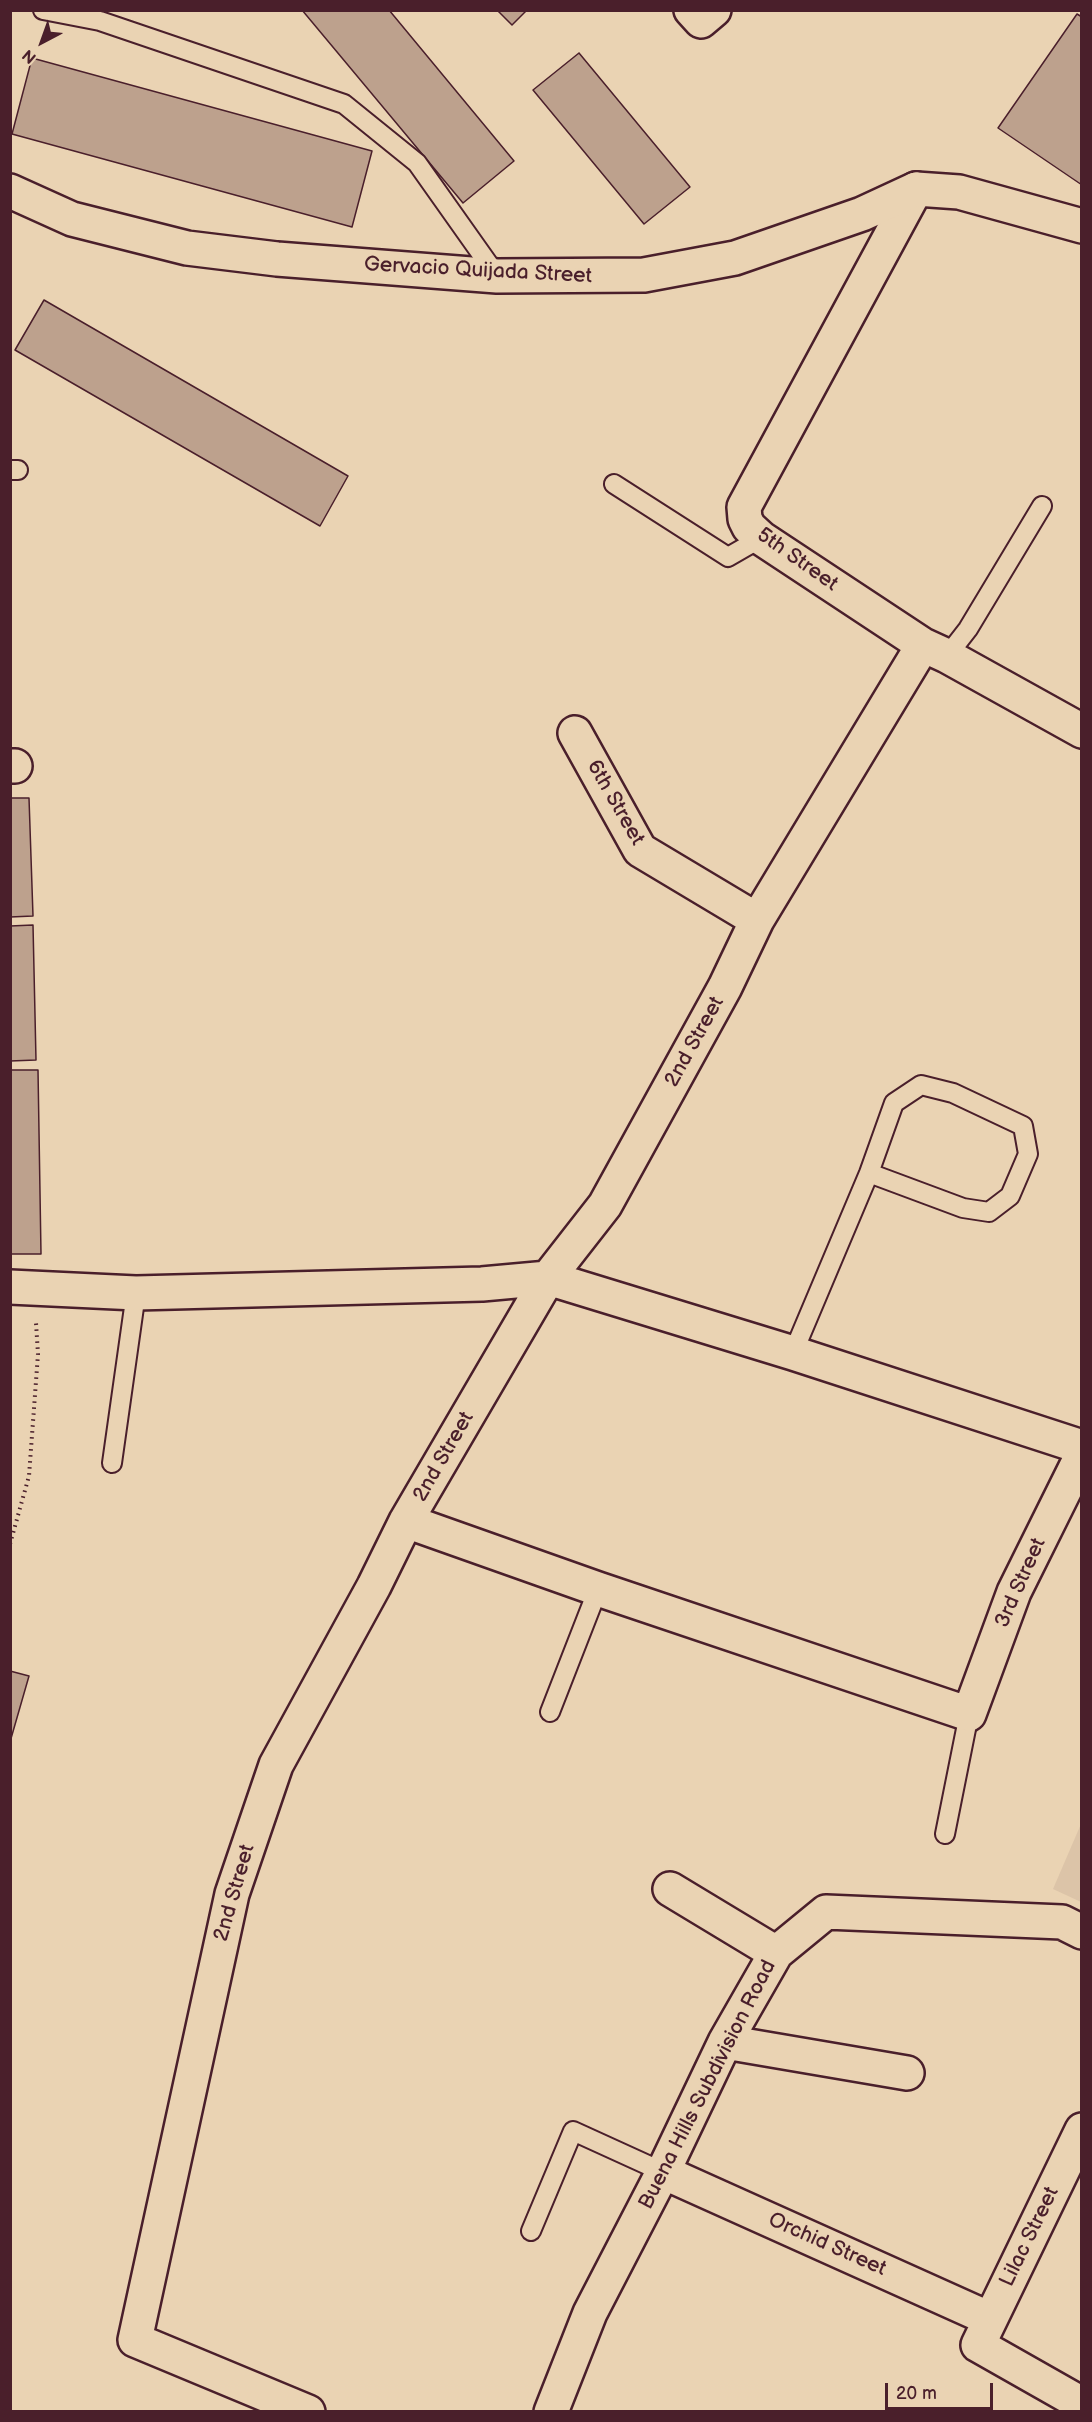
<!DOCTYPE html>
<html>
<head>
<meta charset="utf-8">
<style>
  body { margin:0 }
  #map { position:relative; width:1092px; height:2422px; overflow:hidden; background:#ead3b3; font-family:"Balsamiq Sans",sans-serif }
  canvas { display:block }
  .frame { position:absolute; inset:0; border:12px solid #4a1f2b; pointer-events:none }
  .north { position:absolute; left:12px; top:12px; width:60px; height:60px; -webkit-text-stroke:4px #ead3b3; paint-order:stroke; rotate:221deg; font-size:16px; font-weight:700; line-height:24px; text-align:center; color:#4a1f2b }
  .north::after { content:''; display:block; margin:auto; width:21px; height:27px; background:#4a1f2b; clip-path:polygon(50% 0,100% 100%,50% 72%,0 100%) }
  .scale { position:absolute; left:885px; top:2383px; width:108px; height:27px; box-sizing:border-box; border:3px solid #4a1f2b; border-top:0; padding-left:8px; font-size:18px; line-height:21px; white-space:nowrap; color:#4a1f2b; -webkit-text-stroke:4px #ead3b3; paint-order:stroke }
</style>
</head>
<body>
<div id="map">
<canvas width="1092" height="2422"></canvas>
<div class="frame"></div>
<div class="north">N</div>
<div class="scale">20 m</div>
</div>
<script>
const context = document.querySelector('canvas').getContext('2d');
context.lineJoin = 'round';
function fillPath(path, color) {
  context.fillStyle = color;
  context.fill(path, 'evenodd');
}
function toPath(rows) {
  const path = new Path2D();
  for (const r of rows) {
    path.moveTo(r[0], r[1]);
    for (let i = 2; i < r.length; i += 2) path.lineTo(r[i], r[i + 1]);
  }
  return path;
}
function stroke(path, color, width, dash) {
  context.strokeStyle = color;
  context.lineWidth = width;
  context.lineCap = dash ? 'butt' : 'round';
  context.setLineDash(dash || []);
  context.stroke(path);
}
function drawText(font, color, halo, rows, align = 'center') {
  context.font = font + ' "Balsamiq Sans",sans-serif';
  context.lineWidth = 5;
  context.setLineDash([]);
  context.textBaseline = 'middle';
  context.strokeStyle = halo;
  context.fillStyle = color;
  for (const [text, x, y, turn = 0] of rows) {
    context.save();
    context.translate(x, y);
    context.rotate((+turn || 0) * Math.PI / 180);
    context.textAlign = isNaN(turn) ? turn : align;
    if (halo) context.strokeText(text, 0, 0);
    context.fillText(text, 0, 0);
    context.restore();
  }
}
const built = toPath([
  [1081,1824,1081,1902,1053,1889]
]);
const building = toPath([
  [302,10,389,10,514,161,463,203,302,10],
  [497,10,527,10,512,25,497,10],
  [1077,14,1082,17,1082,185,998,128,1077,14],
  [579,53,690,187,644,224,533,90,579,53],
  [32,58,372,151,352,227,12,134,32,58],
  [44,300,348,476,320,526,15,350,44,300],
  [10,798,29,798,33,916,10,917,10,798],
  [33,925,36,1060,10,1061,10,926,33,925],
  [10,1070,38,1070,41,1254,10,1254,10,1070],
  [10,1671,29,1676,10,1742,10,1671]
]);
const path = toPath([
  [10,1544,29,1476,38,1354,36,1323]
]);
const service = toPath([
  [43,10,100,21,344,104,417,163,497,276],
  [10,470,18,470],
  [614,484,728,557,761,538],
  [947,656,968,629,1042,506],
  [793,1353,869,1173,894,1103,921,1085,953,1093,1023,1126,1028,1154,1010,1196,989,1212,963,1208,869,1173],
  [112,1463,136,1293],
  [550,1712,598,1589],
  [945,1834,969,1714],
  [531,2231,573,2131,663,2172]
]);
const minor = toPath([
  [691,10,701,21,714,10],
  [916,189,744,507,745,519,749,527,761,538,923,645,947,656,1082,731],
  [575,733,640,850,757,920],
  [10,766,15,766],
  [10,1287,136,1293,482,1284,548,1278,793,1353,1082,1447],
  [406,1521,598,1589,969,1714,1014,1592,1082,1455],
  [670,1889,776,1953],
  [725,2042,907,2073],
  [1082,2130,978,2345,1082,2404],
  [663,2172,990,2319],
  [308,2412,135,2340,232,1894,276,1765,374,1586,406,1521,548,1278,605,1205,725,987,757,920,923,645],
  [551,2412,590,2313,663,2172,725,2042,776,1953,826,1912,1062,1922,1082,1932]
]);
const tertiary = toPath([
  [10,191,72,219,187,248,277,259,497,276,644,275,735,258,862,214,916,189,959,192,1082,226]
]);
const streetNames = [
  ["Gervacio Quijada Street",478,271,3],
  ["5th Street",797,560,35],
  ["6th Street",615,803,60],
  ["2nd Street",695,1042,-61],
  ["2nd Street",444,1457,-60],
  ["3rd Street",1021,1583,-66],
  ["2nd Street",235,1893,-74],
  ["Buena Hills Subdivision Road",708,2085,-63],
  ["Lilac Street",1030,2237,-64],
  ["Orchid Street",827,2245,24]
];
fillPath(built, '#dcc4a8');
fillPath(building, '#bda18d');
stroke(building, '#4a1f2b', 1.5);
stroke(service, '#4a1f2b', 22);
stroke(minor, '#4a1f2b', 38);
stroke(tertiary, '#4a1f2b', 38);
stroke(path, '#4a1f2b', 4, [1.5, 4.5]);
stroke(service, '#ead3b3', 18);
stroke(minor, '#ead3b3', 33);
stroke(tertiary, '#ead3b3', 33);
drawText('21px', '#4a1f2b', '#ead3b3', streetNames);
</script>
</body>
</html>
